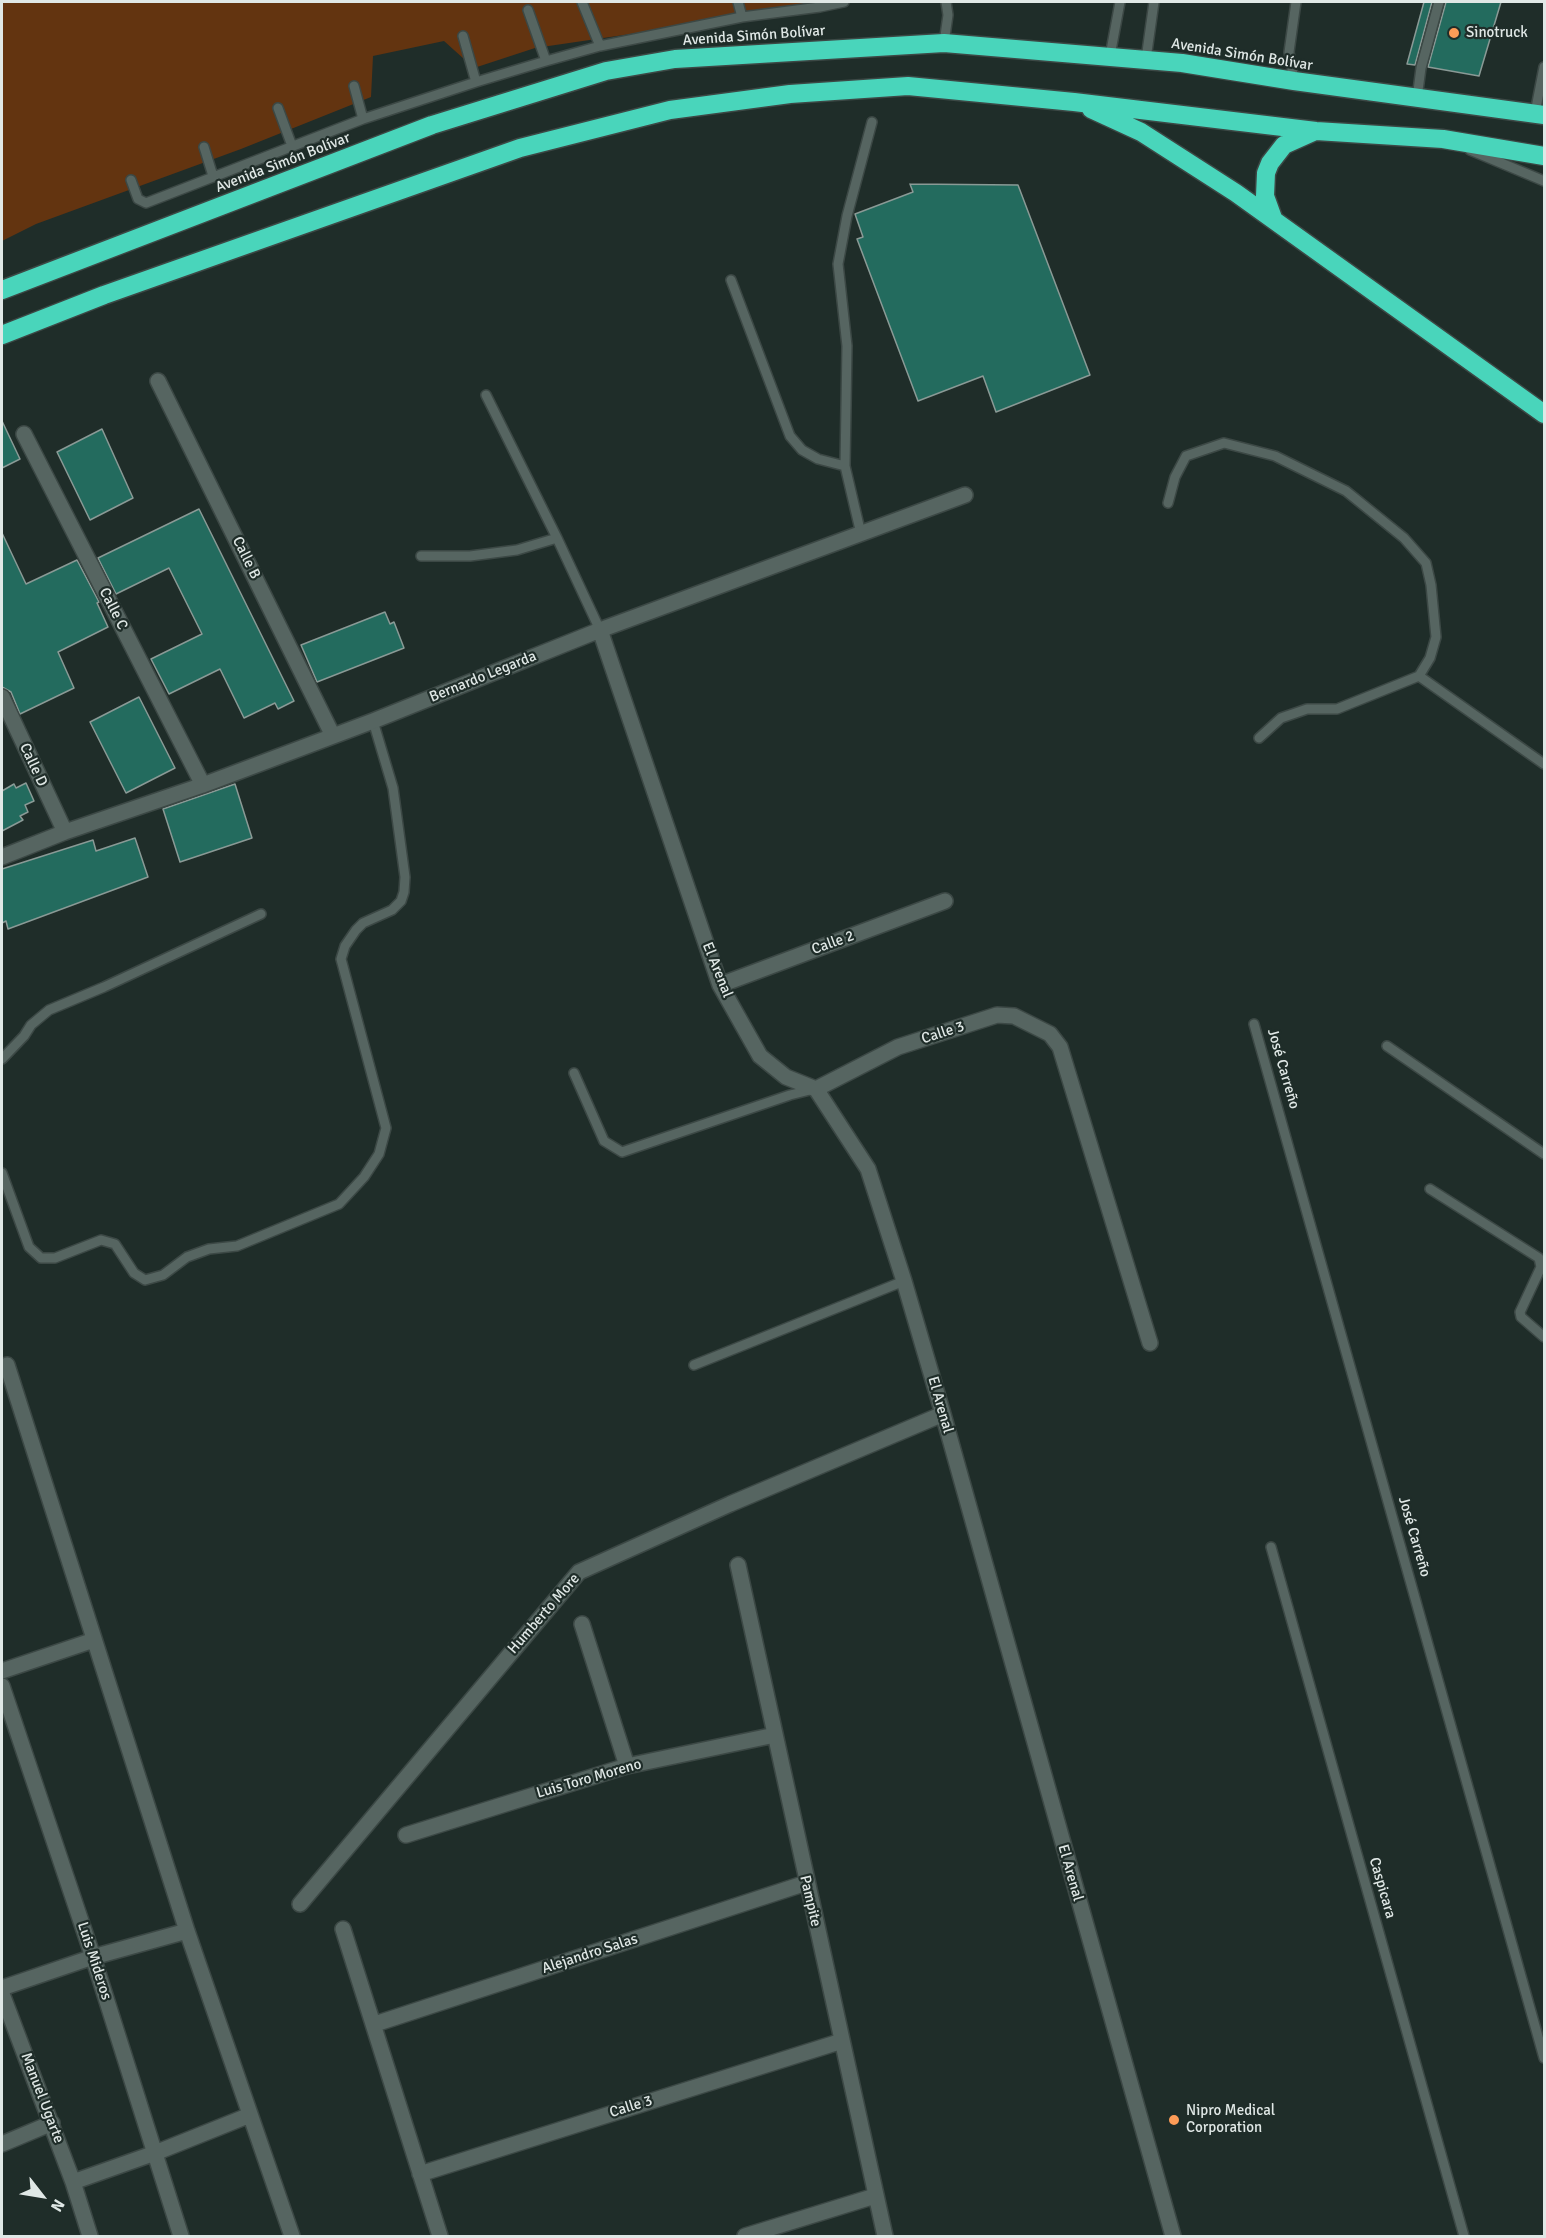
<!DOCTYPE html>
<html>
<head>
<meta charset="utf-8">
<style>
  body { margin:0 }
  #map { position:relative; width:1546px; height:2238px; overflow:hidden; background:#1f2d29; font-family:Signika,sans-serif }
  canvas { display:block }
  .frame { position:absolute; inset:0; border:3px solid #e0e8e6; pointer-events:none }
  .north { position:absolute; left:12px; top:2166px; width:60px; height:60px; -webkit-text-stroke:4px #1f2d29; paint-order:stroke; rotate:121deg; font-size:16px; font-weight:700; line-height:24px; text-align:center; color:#e0e8e6 }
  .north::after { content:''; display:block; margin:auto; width:21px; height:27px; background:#e0e8e6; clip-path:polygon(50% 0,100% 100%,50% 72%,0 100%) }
</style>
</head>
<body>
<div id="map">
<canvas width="1546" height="2238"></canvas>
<div class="frame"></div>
<div class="north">N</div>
</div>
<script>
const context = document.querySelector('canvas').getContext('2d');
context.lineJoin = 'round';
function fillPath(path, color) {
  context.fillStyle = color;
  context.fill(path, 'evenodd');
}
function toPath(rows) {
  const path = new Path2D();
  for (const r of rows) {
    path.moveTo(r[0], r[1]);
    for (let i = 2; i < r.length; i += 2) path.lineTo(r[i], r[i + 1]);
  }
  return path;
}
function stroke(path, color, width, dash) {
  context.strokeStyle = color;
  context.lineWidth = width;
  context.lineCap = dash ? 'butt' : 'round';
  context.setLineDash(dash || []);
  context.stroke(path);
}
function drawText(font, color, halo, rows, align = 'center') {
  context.font = font + ' Signika,sans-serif';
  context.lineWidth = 4.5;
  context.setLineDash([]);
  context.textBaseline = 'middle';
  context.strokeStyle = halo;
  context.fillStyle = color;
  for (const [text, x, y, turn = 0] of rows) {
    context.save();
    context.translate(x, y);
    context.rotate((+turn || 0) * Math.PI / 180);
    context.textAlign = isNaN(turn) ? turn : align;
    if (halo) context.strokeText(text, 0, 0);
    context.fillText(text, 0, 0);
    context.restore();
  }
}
const green = toPath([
  [2,2,849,2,535,48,474,68,444,41,373,56,371,97,241,149,36,224,2,241]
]);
const building = toPath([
  [1424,2,1432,2,1415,65,1407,64,1424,2],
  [1446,2,1501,2,1479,76,1428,67,1446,2],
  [910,184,1018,185,1090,375,996,412,983,376,918,401,857,239,863,237,855,214,913,192,910,184],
  [2,421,20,459,2,468,2,421],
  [102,429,133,498,90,520,57,452,102,429],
  [199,509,294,701,278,709,275,703,244,718,220,669,169,694,151,659,202,634,169,568,116,594,98,558,199,509],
  [2,533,26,584,77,560,99,602,97,603,108,627,58,652,74,688,20,714,11,692,2,687,2,533],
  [385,612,390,624,394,622,404,648,317,682,301,645,385,612],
  [139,697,175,768,126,793,90,722,139,697],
  [26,783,34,801,25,805,28,812,20,816,23,820,2,831,2,791,14,784,16,788,26,783],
  [235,784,252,838,180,862,163,809,235,784],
  [135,838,148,877,8,929,6,921,2,923,2,869,93,840,96,851,135,838]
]);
const lane = toPath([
  [582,2,600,46],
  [738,2,742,17],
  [528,10,546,61],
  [463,36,476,82],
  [944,43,948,15,946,2],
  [1110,56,1120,2],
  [1146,59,1154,2],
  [1294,81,1289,52,1296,2],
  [354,86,363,119],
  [1417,98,1421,68,1439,2],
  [278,108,292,146],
  [1535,113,1544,67],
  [204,147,213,176],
  [1470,150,1544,181],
  [131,180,138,199,146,203,363,119,476,82,546,61,600,46,742,17,820,7,844,2],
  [731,280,790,436,802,450,818,459,845,466],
  [486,395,557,538,600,630],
  [1168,503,1175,477,1186,456,1224,443,1275,456,1346,491,1404,538,1426,563,1431,585,1436,637,1430,658,1419,676,1544,764],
  [861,534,845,466,847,346,838,264,847,216,872,122],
  [421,556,470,556,517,550,557,538],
  [1259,738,1281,718,1307,709,1337,709,1419,676],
  [1254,1024,1544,2058],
  [1387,1046,1544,1154],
  [2,1059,24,1036,31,1025,49,1010,104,987,261,914],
  [574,1073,604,1141,622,1152,790,1095,814,1089],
  [2,1173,29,1247,41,1258,55,1258,101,1240,115,1244,134,1273,145,1280,163,1275,187,1257,209,1249,237,1246,339,1204,364,1177,379,1154,386,1128,341,959,345,946,356,930,363,923,392,910,401,901,404,892,405,877,393,788,373,721],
  [1430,1189,1539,1258,1541,1267,1520,1312,1521,1317,1544,1337],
  [694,1365,904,1281],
  [1271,1547,1464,2236]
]);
const street = toPath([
  [158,381,333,736],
  [24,434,203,785],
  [600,630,720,985,760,1056,786,1077,816,1089,868,1169,904,1281,943,1414,1173,2236],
  [2,697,65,832],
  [2,857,65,832,203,785,373,721,600,630,965,495],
  [720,985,945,901],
  [816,1089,898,1047,997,1015,1014,1016,1050,1034,1060,1047,1150,1343],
  [2,1369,7,1365,187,1931,292,2236],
  [738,1565,885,2236],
  [582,1624,627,1766],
  [2,1671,94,1640],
  [2,1686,93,1957,181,2236],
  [406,1835,627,1766,775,1735],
  [300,1904,579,1572,730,1504,943,1414],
  [343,1929,440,2236],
  [2,1988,93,1957,187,1931],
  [2,1994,73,2182,90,2236],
  [375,2024,806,1883],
  [2,2144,52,2123],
  [420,2174,842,2041],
  [73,2182,155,2153,250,2115],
  [745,2236,875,2196]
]);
const highway = toPath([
  [1091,109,1141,132,1236,193,1544,414],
  [1273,218,1265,196,1266,173,1270,163,1284,145,1313,132],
  [2,290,432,125,606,71,675,59,944,43,1182,63,1294,81,1544,115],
  [2,335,104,295,520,148,670,110,790,94,908,86,1074,102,1316,131,1443,139,1544,156]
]);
const markers = [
  [1454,33,6,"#fe9c57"],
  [1174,2120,6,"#fe9c57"]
];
const poiNames = [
  ["Sinotruck",1466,33],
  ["Nipro Medical",1186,2111],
  ["Corporation",1186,2128]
];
const streetNames = [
  ["Avenida Simón Bolívar",754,36,-4],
  ["Avenida Simón Bolívar",1242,55,9],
  ["Avenida Simón Bolívar",283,163,-21],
  ["Calle B",246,558,64],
  ["Calle C",113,609,63],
  ["Bernardo Legarda",483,677,-22],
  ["Calle D",33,765,65],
  ["Calle 2",833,943,-20],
  ["El Arenal",717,970,68],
  ["Calle 3",943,1033,-18],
  ["José Carreño",1283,1069,74],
  ["El Arenal",940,1405,74],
  ["José Carreño",1414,1537,74],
  ["Humberto More",544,1614,-49],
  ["Luis Toro Moreno",589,1779,-16],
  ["El Arenal",1070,1873,74],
  ["Caspicara",1382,1888,74],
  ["Pampite",810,1901,77],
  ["Alejandro Salas",590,1954,-18],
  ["Luis Mideros",94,1961,72],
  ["Manuel Ugarte",42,2098,69],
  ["Calle 3",631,2107,-17]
];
fillPath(green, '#633410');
fillPath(building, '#236b5e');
stroke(building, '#8a9a96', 1.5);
stroke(lane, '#3c4845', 12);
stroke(street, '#3c4845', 18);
stroke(highway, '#3c4845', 21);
stroke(lane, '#566561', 9);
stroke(street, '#566561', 15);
stroke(highway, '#49d5bb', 18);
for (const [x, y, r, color] of markers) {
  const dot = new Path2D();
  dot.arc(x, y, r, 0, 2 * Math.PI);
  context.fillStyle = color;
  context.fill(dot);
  stroke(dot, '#1f2d29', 2);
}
drawText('15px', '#e0e8e6', '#1f2d29', poiNames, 'left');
drawText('15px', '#e0e8e6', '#1f2d29', streetNames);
</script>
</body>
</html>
